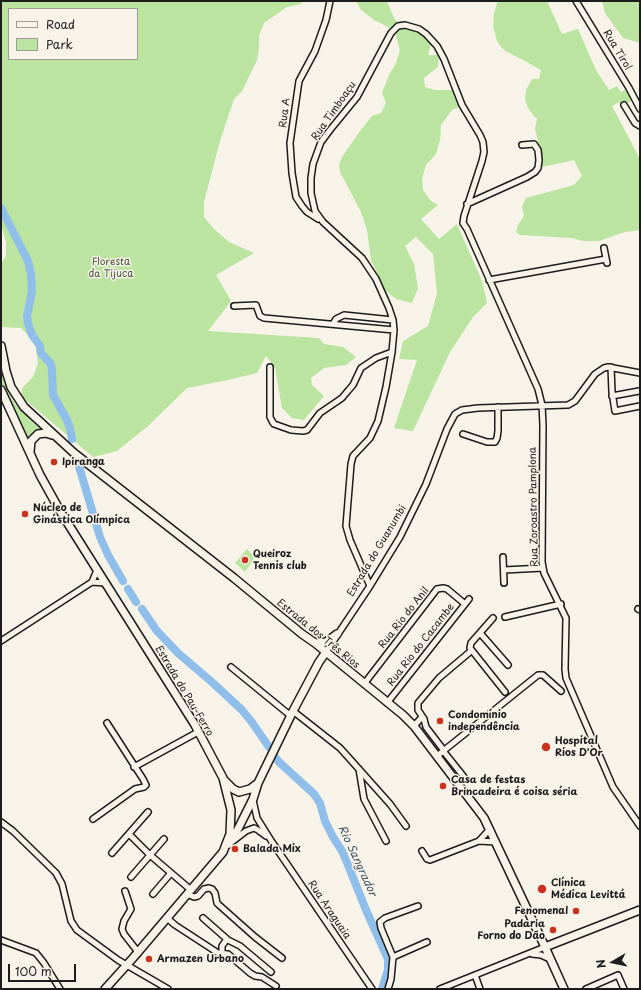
<!DOCTYPE html>
<html>
<head>
<meta charset="utf-8">
<style>
  body { margin:0 }
  #map { position:relative; width:641px; height:990px; overflow:hidden; background:#f7f3e8; font-family:"Playpen Sans",sans-serif }
  canvas { display:block }
  .frame { position:absolute; inset:0; border:2px solid #1c1c1c; pointer-events:none }
  .legend { position:absolute; left:8px; top:8px; width:130px; height:52px; box-sizing:border-box; background:#f7f3e8; border:1px solid #9f9d96; margin:0; padding:5px 7px; list-style:none; font-size:12px; color:#1c1c1c }
  .legend li { display:flex; align-items:center; gap:8px; height:20px }
  .legend b { width:20px; border:1px solid #9f9d96 }
  .north { position:absolute; left:593px; top:942px; width:40px; height:40px; -webkit-text-stroke:3px #f7f3e8; paint-order:stroke; rotate:261deg; font-size:11px; font-weight:700; line-height:16px; text-align:center; color:#1c1c1c }
  .north::after { content:''; display:block; margin:auto; width:14px; height:18px; background:#1c1c1c; clip-path:polygon(50% 0,100% 100%,50% 72%,0 100%) }
  .scale { position:absolute; left:8px; top:964px; width:68px; height:18px; box-sizing:border-box; border:2px solid #1c1c1c; border-top:0; padding-left:5px; font-size:12px; line-height:14px; white-space:nowrap; color:#1c1c1c; -webkit-text-stroke:3px #f7f3e8; paint-order:stroke }
</style>
</head>
<body>
<div id="map">
<canvas width="641" height="990"></canvas>
<div class="frame"></div>
<ul class="legend">
<li><b style="height:5px;background:#f7f3e8"></b>Road</li>
<li><b style="height:11px;background:#bae4a0"></b>Park</li>
</ul>
<div class="north">N</div>
<div class="scale">100 m</div>
</div>
<script>
const context = document.querySelector('canvas').getContext('2d');
context.lineJoin = 'round';
function fillPath(path, color) {
  context.fillStyle = color;
  context.fill(path, 'evenodd');
}
function toPath(rows) {
  const path = new Path2D();
  for (const r of rows) {
    path.moveTo(r[0], r[1]);
    for (let i = 2; i < r.length; i += 2) path.lineTo(r[i], r[i + 1]);
  }
  return path;
}
function stroke(path, color, width, dash) {
  context.strokeStyle = color;
  context.lineWidth = width;
  context.lineCap = dash ? 'butt' : 'round';
  context.setLineDash(dash || []);
  context.stroke(path);
}
function drawText(font, color, halo, rows, align = 'center') {
  context.font = font + ' "Playpen Sans",sans-serif';
  context.lineWidth = 3;
  context.setLineDash([]);
  context.textBaseline = 'middle';
  context.strokeStyle = halo;
  context.fillStyle = color;
  for (const [text, x, y, turn = 0] of rows) {
    context.save();
    context.translate(x, y);
    context.rotate((+turn || 0) * Math.PI / 180);
    context.textAlign = isNaN(turn) ? turn : align;
    if (halo) context.strokeText(text, 0, 0);
    context.fillText(text, 0, 0);
    context.restore();
  }
}
const green = toPath([
  [1,1,303,1,301,4,287,7,264,23,259,36,259,48,257,60,242,91,234,99,220,141,204,202,204,217,214,229,229,242,254,253,216,275,231,301,208,331,319,338,324,344,343,347,356,357,346,365,324,368,311,378,312,385,324,396,304,420,292,418,282,408,275,368,266,356,257,373,228,380,187,388,148,426,117,451,93,457,22,397,22,388,33,377,38,363,35,342,21,328,1,327,1,264,6,256,6,243,1,224],
  [9,9,137,9,137,59,9,59],
  [356,1,387,1,394,18,402,27,426,34,432,40,428,55,439,55,438,67,424,78,425,87,435,90,454,90,461,106,452,110,441,125,440,140,436,154,426,165,422,179,423,190,431,201,438,205,421,219,439,239,457,224,482,281,487,303,473,317,450,352,413,431,394,428,417,360,399,359,403,341,428,326,437,293,433,254,416,237,405,246,414,264,418,288,412,303,396,299,386,291,371,260,367,230,361,212,340,172,339,165,342,157,360,131,372,116,381,113,386,103,382,93,389,75,396,63,400,50,396,36,388,27,374,20,361,10],
  [499,1,547,1,562,34,578,29,596,70,609,90,617,86,621,92,627,89,631,101,622,106,619,102,612,106,640,159,640,230,625,232,599,241,583,241,572,238,520,235,516,232,518,225,524,216,522,207,526,198,574,185,582,176,574,160,542,167,541,153,535,129,537,118,534,116,528,108,525,99,526,90,532,79,539,79,541,70,525,61,507,52,502,48,497,41,493,26,494,13,497,3],
  [602,1,640,1,640,43,623,38,605,13],
  [1,373,9,394,15,404,33,423,44,432,33,434,29,437,27,442,1,385],
  [247,549,255,557,245,572,235,563]
]);
const river = toPath([
  [1,208,28,261,31,274,32,291,27,317,28,323,32,335,40,346,41,353,51,364,52,370,53,395,67,420,70,428,72,439],
  [78,463,100,537,108,555,123,581],
  [128,589,136,602],
  [142,609,157,631,178,653,213,683,242,710,251,721,269,747],
  [275,757,279,762,314,794,320,803,325,821,333,837,342,851,348,865,366,910,388,959,388,970,382,989]
]);
const minor = toPath([
  [576,1,629,88,640,109],
  [624,105,635,123,640,126],
  [467,204,527,177,535,172,538,168,539,160,538,150,534,144,522,145],
  [318,219,307,212,302,206,296,197,292,173,290,143,299,81,315,51,326,20,330,1],
  [604,248,607,263],
  [489,280,606,259],
  [234,306,256,305,260,316,264,318,394,330],
  [333,324,336,319,344,315,393,320],
  [270,367,270,417,272,421,274,424,291,430,303,431,307,430,320,413,342,398,347,392,353,385,361,368,376,358,392,352],
  [611,367,612,392,615,411,640,406],
  [612,396,639,391],
  [463,434,487,442,495,442,497,438,498,431,498,407],
  [503,557,504,583],
  [504,570,543,568],
  [92,582,97,570],
  [370,586,350,540,346,526,351,464,353,456,370,438,378,421,386,387,392,352,394,330,393,320,389,308,376,279,362,258,323,222,315,211,311,193,311,178,313,164,321,142,330,130,357,97,391,33,398,26,405,25,419,29,426,34,437,46,444,59,462,105,480,135,483,142,484,152,482,161,464,216,463,223,467,229,538,389,542,405,543,425,542,562,544,573,566,618,565,669,566,678,613,787,640,826],
  [638,609,640,610],
  [505,617,561,604],
  [493,618,471,643,470,648,505,692],
  [480,633,508,665],
  [1,641,92,582,105,583],
  [326,652,370,586,400,537,426,484,447,429,455,414,462,410,478,408,568,405,575,401,595,374,604,368,608,367,640,373],
  [231,667,291,716],
  [364,684,437,589,443,588,447,589,465,604],
  [387,703,469,599],
  [293,711,340,748,349,758,390,804,406,826],
  [414,726,422,717],
  [442,748,426,727,424,719,418,710,418,703,439,678,471,651],
  [444,752,464,777],
  [437,756,538,675,543,675,561,691],
  [134,767,198,732],
  [359,769,364,799,386,841],
  [253,800,257,818,272,842,372,989],
  [93,819,135,789,144,787,146,785,143,779,107,723],
  [1,822,13,831,56,873,62,884,71,921,77,930,118,960,168,989],
  [129,834,150,855,191,890],
  [233,841,246,831,254,828,258,830,266,836],
  [479,841,490,829],
  [422,851,427,859,430,860,479,841,496,842],
  [112,853,148,812],
  [131,877,164,839],
  [125,891,131,909,124,921,122,929,124,934,138,952],
  [153,894,171,873],
  [187,894,194,897,198,896,204,889,209,888,212,889,215,893,217,903,219,905,255,937,282,958],
  [167,918,175,925,218,953,228,954,250,973,255,976,262,977,276,986],
  [203,918,228,940,240,946,271,972],
  [1,940,36,953,44,963,60,989],
  [222,954,222,946,227,939],
  [532,954,541,955,550,959],
  [393,957,427,942],
  [475,975,480,989],
  [388,989,391,979,393,957,381,928,380,922,385,918,418,906],
  [440,989,545,947],
  [586,989,618,975,624,989]
]);
const major = toPath([
  [1,346,6,371,11,387,24,407,36,418,74,453,234,578,302,634,315,643,403,715,414,726,484,818,545,947,564,989],
  [1,390,40,475,60,511,195,725,223,778,231,810,230,834,223,852,133,958,105,989],
  [30,452,31,441,38,434,46,433,52,435],
  [315,643,326,642,337,634],
  [225,781,233,789,239,792,250,789,258,783],
  [229,844,237,831,253,799,258,783,293,711,319,662,326,652],
  [545,947,640,910]
]);
const markers = [
  [54,462,4,"#c8321e"],
  [25,514,4,"#c8321e"],
  [245,560,4,"#c8321e"],
  [440,721,4,"#c8321e"],
  [546,747,5,"#c8321e"],
  [443,786,4,"#c8321e"],
  [235,849,4,"#c8321e"],
  [542,889,5,"#c8321e"],
  [576,911,4,"#c8321e"],
  [553,930,4,"#c8321e"],
  [149,959,4,"#c8321e"]
];
const streetNames = [
  ["Rua Tirol",617,50,59],
  ["Rua Timboaçu",334,111,-55],
  ["Rua A",285,113,-83],
  ["Rua Zoroastro Pamplona",534,507,-91],
  ["Estrada do Guanumbi",377,551,-59],
  ["Rua Rio do Anil",404,618,-52],
  ["Estrada dos Três Rios",318,634,39],
  ["Rua Rio do Cacambe",421,645,-52],
  ["Estrada do Pau-Ferro",184,691,59],
  ["Rua Araguaia",329,910,56]
];
const parkNames = [
  ["Floresta",111,262],
  ["da Tijuca",111,274]
];
const poiNames = [
  ["Ipiranga",62,462],
  ["Núcleo de",33,508],
  ["Ginástica Olímpica",33,520],
  ["Queiroz",253,554],
  ["Tennis club",253,566],
  ["Condomínio",448,715],
  ["independência",448,727],
  ["Hospital",555,741],
  ["Rios D'Or",555,753],
  ["Casa de festas",451,780],
  ["Brincadeira é coisa séria",451,792],
  ["Balada Mix",243,849],
  ["Clínica",551,883],
  ["Médica Levittá",551,895],
  ["Fenomenal",568,911,"right"],
  ["Padaria",545,924,"right"],
  ["Forno do Dão",545,936,"right"],
  ["Armazen Urbano",157,959]
];
const waterNames = [
  ["Rio Sangrador",357,861,65]
];
fillPath(green, '#bae4a0');
stroke(river, '#8ebee9', 8);
stroke(minor, '#1c1c1c', 8);
stroke(major, '#1c1c1c', 10);
stroke(minor, '#f7f3e8', 5);
stroke(major, '#f7f3e8', 7);
for (const [x, y, r, color] of markers) {
  const dot = new Path2D();
  dot.arc(x, y, r, 0, 2 * Math.PI);
  context.fillStyle = color;
  context.fill(dot);
  stroke(dot, '#f7f3e8', 1.5);
}
drawText('10px', '#1c1c1c', '#f7f3e8', streetNames);
drawText('10px', '#4b5844', '#f7f3e8', parkNames);
drawText('bold 10px', '#1c1c1c', '#f7f3e8', poiNames, 'left');
drawText('italic 11px', '#445564', '#f7f3e8', waterNames);
</script>
</body>
</html>
